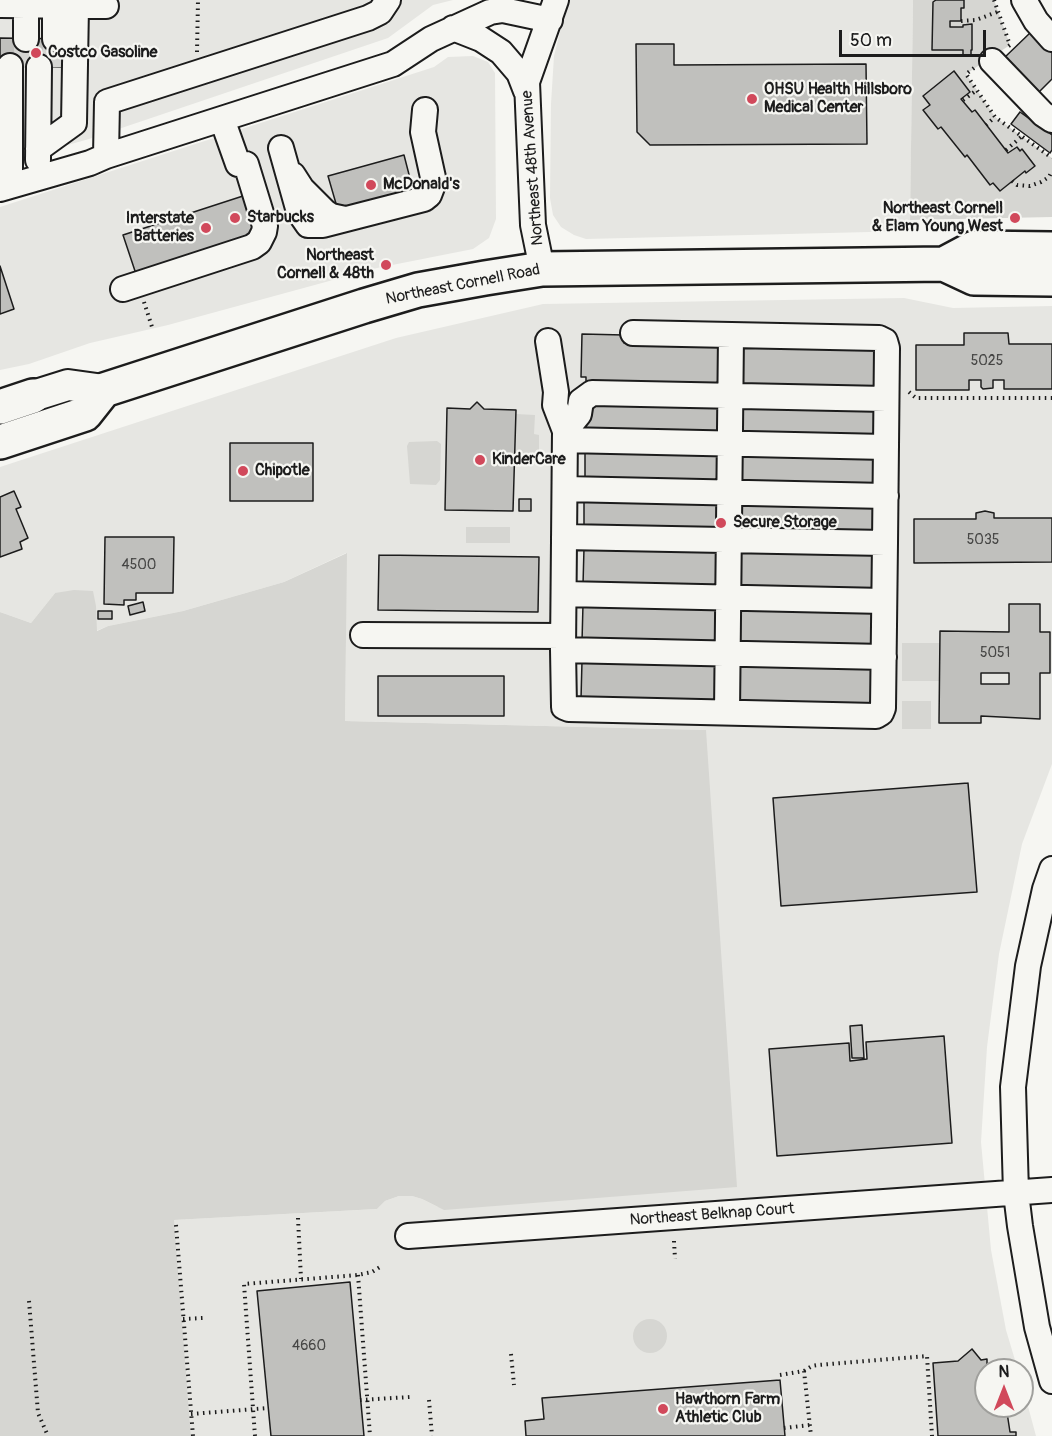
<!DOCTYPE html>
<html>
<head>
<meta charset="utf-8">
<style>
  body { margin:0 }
  #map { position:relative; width:1052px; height:1436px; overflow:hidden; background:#f6f6f2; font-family:Pangolin,sans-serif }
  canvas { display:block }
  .north { position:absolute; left:974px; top:1358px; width:60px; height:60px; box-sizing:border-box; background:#f6f6f2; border:2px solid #9f9f9c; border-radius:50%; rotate:0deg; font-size:16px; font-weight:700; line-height:24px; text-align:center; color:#1c1c1c }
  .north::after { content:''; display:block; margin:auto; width:21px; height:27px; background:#d1495b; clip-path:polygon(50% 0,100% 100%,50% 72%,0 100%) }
  .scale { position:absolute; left:839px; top:30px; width:147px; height:27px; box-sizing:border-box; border:3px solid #1c1c1c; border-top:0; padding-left:8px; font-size:18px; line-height:21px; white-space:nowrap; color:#1c1c1c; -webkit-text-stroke:4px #f6f6f2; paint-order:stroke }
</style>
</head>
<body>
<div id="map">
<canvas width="1052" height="1436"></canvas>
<div class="north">N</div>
<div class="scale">50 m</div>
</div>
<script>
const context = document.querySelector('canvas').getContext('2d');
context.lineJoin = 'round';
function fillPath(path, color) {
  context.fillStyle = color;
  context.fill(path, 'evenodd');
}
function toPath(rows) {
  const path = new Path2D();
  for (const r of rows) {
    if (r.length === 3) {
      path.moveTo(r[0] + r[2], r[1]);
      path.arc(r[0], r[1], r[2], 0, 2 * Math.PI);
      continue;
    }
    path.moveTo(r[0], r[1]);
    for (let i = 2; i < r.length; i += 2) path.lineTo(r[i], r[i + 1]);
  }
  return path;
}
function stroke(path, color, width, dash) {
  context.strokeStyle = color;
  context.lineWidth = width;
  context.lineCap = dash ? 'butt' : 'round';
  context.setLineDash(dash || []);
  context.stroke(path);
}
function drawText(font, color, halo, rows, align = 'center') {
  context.font = font + ' Pangolin,sans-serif';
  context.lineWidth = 4.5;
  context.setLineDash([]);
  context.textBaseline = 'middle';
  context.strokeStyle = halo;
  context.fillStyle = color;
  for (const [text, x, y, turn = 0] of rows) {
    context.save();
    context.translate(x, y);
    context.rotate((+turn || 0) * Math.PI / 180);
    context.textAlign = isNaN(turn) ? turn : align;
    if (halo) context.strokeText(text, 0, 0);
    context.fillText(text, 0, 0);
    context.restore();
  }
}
const built = toPath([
  [0,0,453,0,433,5,388,38,89,139,0,164],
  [568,0,913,0,910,231,586,239,574,235,561,227,553,215,550,198,551,104,554,56],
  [473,56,488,62,495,73,496,219,489,238,473,249,377,268,168,325,90,343,29,364,0,370,0,207,434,67,448,57],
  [904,298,953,308,1052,306,1052,764,1022,844,999,954,987,1047,981,1142,991,1250,1006,1330,1018,1370,986,1370,986,1406,1022,1406,1022,1384,1036,1436,191,1436,173,1220,377,1209,385,1201,399,1196,412,1196,422,1199,438,1207,706,730,345,721,346,553,284,582,183,611,108,626,96,631,96,606,55,593,31,623,0,612,0,467,396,338,543,304]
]);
const green = toPath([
  [913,0,936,0,933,2,932,50,963,50,963,55,970,55,971,50,972,50,972,25,950,27,950,21,961,21,961,8,964,0,994,0,1010,45,966,74,995,117,1052,158,1052,217,910,220],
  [954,71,970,91,961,99,972,112,1008,153,1016,147,1020,151,1022,149,1035,166,1026,173,1025,171,1000,191,993,183,990,185,967,155,964,157,941,127,938,129,930,105,923,97],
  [516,414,535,415,534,434,539,435,539,463,515,463],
  [437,441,441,444,440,480,436,485,410,484,407,446,409,442],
  [466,527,510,527,510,543,466,543],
  [347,553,345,721,706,730,737,1187,444,1210,422,1199,412,1196,399,1196,385,1201,377,1209,174,1220,191,1436,0,1436,0,612,31,623,55,593,74,590,93,591,96,606,97,631,108,626,183,611,284,582],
  [902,643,943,643,943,681,902,681],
  [902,701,931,701,931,729,902,729],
  [650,1336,17]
]);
const building = toPath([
  [936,0,964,0,964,8,961,8,961,21,950,21,950,27,963,27,963,25,972,24,972,50,971,50,971,55,963,55,963,50,932,50,933,2,936,0],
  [1031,32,1052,53,1052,79,1038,93,1004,58,1031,32],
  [0,38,72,39,72,67,0,66,0,38],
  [636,44,674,44,674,65,866,64,867,144,650,145,637,132,636,44],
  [954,71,970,92,961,99,972,112,975,110,1008,153,1017,147,1020,151,1022,149,1035,166,1026,173,1025,171,1000,191,993,183,990,185,967,155,965,157,941,127,938,129,923,110,930,105,923,96,954,71],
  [1020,112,1052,135,1052,150,1050,153,1011,124,1020,112],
  [404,155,414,194,339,214,328,176,404,155],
  [246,195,255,224,248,238,136,274,123,235,246,195],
  [0,266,14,309,0,314,0,266],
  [964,333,1008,333,1009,344,1052,344,1052,389,1004,389,1004,380,993,380,993,388,983,389,981,387,981,380,969,380,969,390,916,390,916,345,964,345,964,333],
  [582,334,624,335,624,343,721,345,720,386,586,383,586,377,581,377,582,334],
  [742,344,876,347,875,388,741,385,742,344],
  [477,402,484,409,516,410,513,511,445,510,447,408,470,409,477,402],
  [586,403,721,406,720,434,586,431,586,403],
  [740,406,875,408,874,437,740,434,740,406],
  [230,443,313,443,313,501,230,501,230,443],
  [585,451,720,454,719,482,585,479,585,451],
  [740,453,875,456,874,484,740,481,740,453],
  [14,491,21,507,16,509,28,538,20,542,22,549,0,557,0,497,14,491],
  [519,499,531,499,531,511,519,511,519,499],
  [584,499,719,502,718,530,584,527,584,499],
  [740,502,874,505,874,533,739,530,740,502],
  [985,511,994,513,994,518,1052,518,1052,562,914,563,914,519,976,519,976,513,985,511],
  [105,537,174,537,173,593,136,593,136,600,124,600,124,605,104,604,105,537],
  [584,548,718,550,717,588,583,585,584,548],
  [738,550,872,553,872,591,737,588,738,550],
  [379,555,539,557,538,612,378,610,379,555],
  [143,602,145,611,130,615,128,606,143,602],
  [583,604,717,607,716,644,582,642,583,604],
  [1009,604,1040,604,1040,632,1050,632,1050,673,1040,673,1040,719,981,716,981,723,939,723,940,631,1009,632,1009,604],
  [981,673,1009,673,1009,684,981,684,981,673],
  [738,607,873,610,872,647,737,644,738,607],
  [98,611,112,611,112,619,98,619,98,611],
  [582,661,716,664,715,702,581,699,582,661],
  [738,665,872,667,871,705,737,702,738,665],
  [378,676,504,676,504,716,378,716,378,676],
  [968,783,977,892,781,906,773,798,968,783],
  [862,1025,864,1058,852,1058,850,1026,862,1025],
  [944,1036,952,1143,777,1156,769,1049,849,1043,850,1061,867,1059,866,1042,944,1036],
  [350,1282,364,1436,271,1436,257,1291,350,1282],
  [972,1349,981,1360,987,1359,987,1366,996,1366,997,1370,986,1370,986,1406,1006,1406,1010,1432,1016,1432,1016,1436,938,1436,933,1363,958,1361,972,1349],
  [780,1380,785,1436,526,1436,525,1421,544,1419,542,1398,780,1380]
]);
const minorTunnel = toPath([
  [26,67,26,39],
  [55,67,55,39]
]);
const path = toPath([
  [994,0,1010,45,1006,48],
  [961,21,976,20,997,12],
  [197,52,198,0],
  [974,68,966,74,995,117,1052,158],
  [963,100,977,90],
  [986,125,995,117],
  [1006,150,1021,137],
  [1012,181,1017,185,1030,186,1041,182,1049,177,1052,171],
  [144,302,153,330],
  [909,392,916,398,1052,398],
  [298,1218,301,1279],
  [176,1225,193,1436],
  [674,1241,675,1259],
  [358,1275,370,1436],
  [29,1301,38,1413,48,1436],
  [183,1319,203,1318],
  [511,1354,514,1385],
  [804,1371,812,1366,818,1365,927,1356,932,1436],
  [780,1375,804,1371,811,1436],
  [360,1400,410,1397],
  [429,1400,432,1436],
  [191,1414,268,1408],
  [784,1428,810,1425],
  [255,1436,244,1284,358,1275,372,1272,380,1267]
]);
const minor = toPath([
  [1024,0,1036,21,1052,39],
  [0,5,106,6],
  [26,5,26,39],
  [55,6,55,39],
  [453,28,481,39,501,52,519,73,526,91],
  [992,61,1043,114,1052,120],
  [10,66,10,186],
  [222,119,238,164],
  [281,148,299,212,308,225,323,225,424,199,429,195,434,182,423,132,425,110],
  [38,149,74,123,76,6],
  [106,156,107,102,368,18,380,12,388,0],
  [38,160,39,67],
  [293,175,302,189,325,212,331,216,345,219],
  [0,189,90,163,106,156,393,64,431,39,490,12,503,10,550,20],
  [542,269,533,225,527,82,556,0],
  [123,289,252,247,259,242,264,232,265,226,246,164],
  [548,341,556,392,555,405,565,431,563,650,564,707,569,709,876,716,881,713,883,708,885,543,887,348,885,341,879,338,633,333],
  [565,431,579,414,581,401,592,393,886,399],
  [565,440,886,447],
  [565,489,886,496],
  [564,537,885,543],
  [564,594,884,601],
  [363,635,563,636],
  [563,650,884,657],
  [727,712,731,335],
  [1052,869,1045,889,1028,966,1013,1087,1016,1193,1020,1226,1037,1327,1052,1381],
  [408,1236,1052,1190]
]);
const major = toPath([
  [33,396,68,385,104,390]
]);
const highway = toPath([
  [944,264,974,278,1052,279],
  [0,407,33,396],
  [0,442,85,414,104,390,364,306,418,290,485,278,542,269,944,264,974,248,1052,249]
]);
const markers = [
  [36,53,6,"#d1495b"],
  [752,99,6,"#d1495b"],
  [371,185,6,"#d1495b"],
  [235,218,6,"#d1495b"],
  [1015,218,6,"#d1495b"],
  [206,228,6,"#d1495b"],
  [386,265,6,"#d1495b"],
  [480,460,6,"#d1495b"],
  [243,471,6,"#d1495b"],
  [721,523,6,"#d1495b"],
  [663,1409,6,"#d1495b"]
];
const numberNames = [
  ["5025",987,361],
  ["5035",983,540],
  ["4500",139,565],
  ["5051",995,653],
  ["4660",309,1346]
];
const poiNames = [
  ["Costco Gasoline",48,53],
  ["OHSU Health Hillsboro",764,90],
  ["Medical Center",764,108],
  ["McDonald's",383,185],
  ["Northeast Cornell",1003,209,"right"],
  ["& Elam Young West",1003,227,"right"],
  ["Starbucks",247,218],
  ["Interstate",194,219,"right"],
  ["Batteries",194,237,"right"],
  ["Northeast",374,256,"right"],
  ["Cornell & 48th",374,274,"right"],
  ["KinderCare",492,460],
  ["Chipotle",255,471],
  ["Secure Storage",733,523],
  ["Hawthorn Farm",675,1400],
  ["Athletic Club",675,1418]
];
const streetNames = [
  ["Northeast 48th Avenue",533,168,-94],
  ["Northeast Cornell Road",463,285,-11],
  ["Northeast Belknap Court",712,1215,-4]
];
fillPath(built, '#e6e6e2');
fillPath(green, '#d6d6d2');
fillPath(building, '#c0c0bd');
stroke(building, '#1c1c1c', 1.5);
stroke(minorTunnel, '#d5d5d2', 24, [24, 12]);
stroke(minor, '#1c1c1c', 28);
stroke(major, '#1c1c1c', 34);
stroke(highway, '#1c1c1c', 38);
stroke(path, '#1c1c1c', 4, [1.5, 4.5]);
stroke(minor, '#f6f6f2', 24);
stroke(major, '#f6f6f2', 30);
stroke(highway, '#f6f6f2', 33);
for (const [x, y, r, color] of markers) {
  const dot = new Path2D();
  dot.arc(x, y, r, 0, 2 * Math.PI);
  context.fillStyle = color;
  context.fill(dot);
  stroke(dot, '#f6f6f2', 2);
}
drawText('14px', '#454544', null, numberNames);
drawText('bold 16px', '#1c1c1c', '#f6f6f2', poiNames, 'left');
drawText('16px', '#1c1c1c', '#f6f6f2', streetNames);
</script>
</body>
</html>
